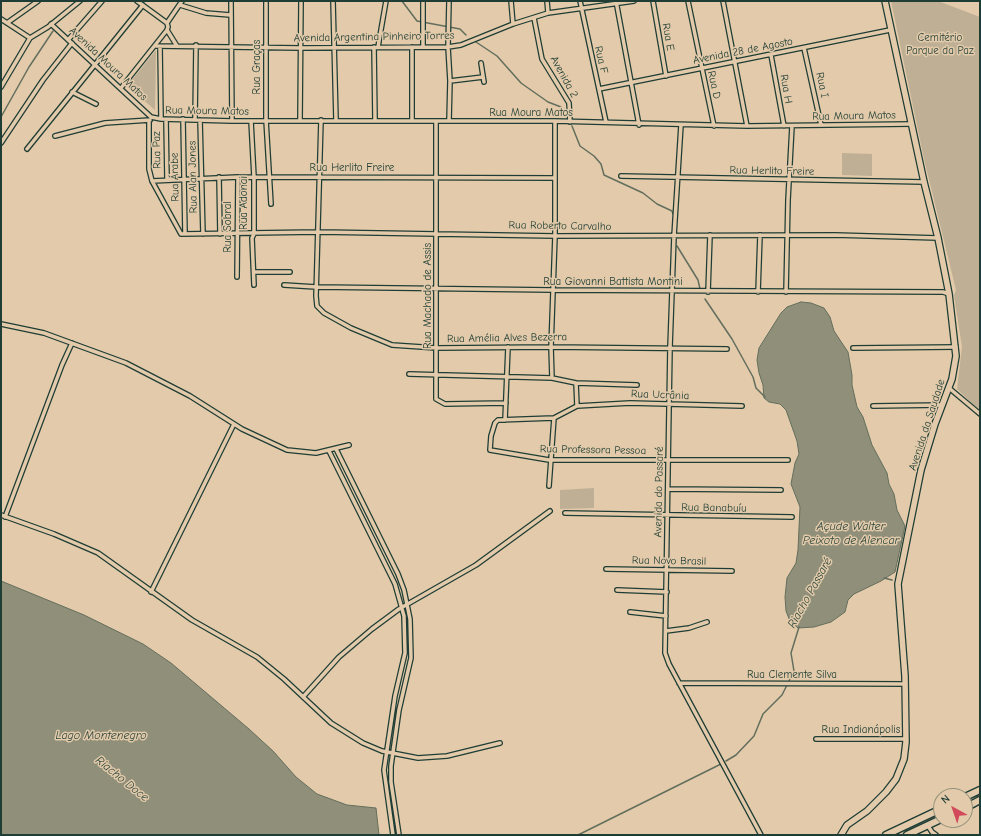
<!DOCTYPE html>
<html>
<head>
<meta charset="utf-8">
<style>
  body { margin:0 }
  #map { position:relative; width:981px; height:836px; overflow:hidden; background:#e2caaa; font-family:"Comic Neue",sans-serif }
  canvas { display:block }
  .frame { position:absolute; inset:0; border:2px solid #1f3d34; pointer-events:none }
  .north { position:absolute; left:933px; top:788px; width:40px; height:40px; box-sizing:border-box; background:#e2caaa; border:1px solid #94927b; border-radius:50%; rotate:320deg; font-size:11px; font-weight:700; line-height:16px; text-align:center; color:#1f3d34 }
  .north::after { content:''; display:block; margin:auto; width:14px; height:18px; background:#d1495b; clip-path:polygon(50% 0,100% 100%,50% 72%,0 100%) }
</style>
</head>
<body>
<div id="map">
<canvas width="981" height="836"></canvas>
<div class="frame"></div>
<div class="north">N</div>
</div>
<script>
const context = document.querySelector('canvas').getContext('2d');
context.lineJoin = 'round';
function fillPath(path, color) {
  context.fillStyle = color;
  context.fill(path, 'evenodd');
}
function toPath(rows) {
  const path = new Path2D();
  for (const r of rows) {
    path.moveTo(r[0], r[1]);
    for (let i = 2; i < r.length; i += 2) path.lineTo(r[i], r[i + 1]);
  }
  return path;
}
function stroke(path, color, width, dash) {
  context.strokeStyle = color;
  context.lineWidth = width;
  context.lineCap = dash ? 'butt' : 'round';
  context.setLineDash(dash || []);
  context.stroke(path);
}
function drawText(font, color, halo, rows, align = 'center') {
  context.font = font + ' "Comic Neue",sans-serif';
  context.lineWidth = 3;
  context.setLineDash([]);
  context.textBaseline = 'middle';
  context.strokeStyle = halo;
  context.fillStyle = color;
  for (const [text, x, y, turn = 0] of rows) {
    context.save();
    context.translate(x, y);
    context.rotate((+turn || 0) * Math.PI / 180);
    context.textAlign = isNaN(turn) ? turn : align;
    if (halo) context.strokeText(text, 0, 0);
    context.fillText(text, 0, 0);
    context.restore();
  }
}
const green = toPath([
  [891,1,938,1,980,17,980,411,957,389,962,347,954,295,956,290,924,159],
  [156,50,155,110,127,86],
  [842,153,872,154,872,176,842,175],
  [594,488,594,508,560,509,560,490]
]);
const water = toPath([
  [801,302,811,303,824,308,830,317,834,331,848,352,852,375,852,385,857,407,863,417,872,445,887,473,889,484,894,494,897,510,905,526,895,572,881,581,854,594,848,600,845,612,831,622,814,627,798,628,790,621,786,611,785,597,787,578,796,563,798,550,800,507,791,484,795,463,799,454,797,441,786,410,780,404,769,402,764,398,763,385,759,373,757,360,759,348,781,313,787,307,801,302],
  [1,581,84,615,143,644,171,663,249,729,273,751,296,777,317,794,347,805,376,808,379,835,1,835,1,581]
]);
const stream = toPath([
  [402,1,417,21,460,29,466,35],
  [476,42,497,56,521,83,548,102,561,107],
  [1,117,29,67,53,31],
  [572,126,580,146,594,156,601,164,604,175,643,193,657,204,672,211,673,214],
  [677,246,698,280,700,289],
  [705,299,732,339,753,377,756,388,765,397],
  [884,578,892,580],
  [726,761,736,755,754,736,763,714,782,695,794,671,791,653,799,627],
  [578,835,721,764]
]);
const street = toPath([
  [137,1,167,23],
  [231,1,232,121],
  [266,1,266,120,271,204],
  [333,1,336,120],
  [423,1,423,47],
  [449,1,448,47,450,81,449,121],
  [511,1,513,24],
  [547,1,548,13],
  [580,1,606,122],
  [616,1,639,125],
  [653,1,666,76],
  [688,1,714,126],
  [723,1,747,126],
  [180,5,206,13,230,15],
  [534,18,542,59,569,103,570,122],
  [1,19,30,38],
  [7,23,38,1],
  [167,23,182,1],
  [51,24,151,117],
  [167,30,177,46],
  [68,40,102,1],
  [156,46,300,48,448,47,461,45,513,24,548,13,634,1],
  [160,46,161,119],
  [374,47,375,120],
  [378,47,386,1],
  [412,47,412,121],
  [804,48,821,125],
  [771,55,784,126],
  [481,63,484,82],
  [450,81,483,77],
  [1,87,30,38,48,27,80,1],
  [121,88,167,30,168,27,167,23],
  [599,89,890,30],
  [72,92,96,104],
  [151,117,161,119,232,121,555,121,747,126,911,124],
  [166,119,167,180],
  [183,119,185,234],
  [149,120,149,169,152,181,181,234,319,232,555,236,835,235,938,238],
  [195,120,196,45],
  [200,120,203,234],
  [300,120,301,1],
  [321,120,316,296,317,306,324,313,351,328,392,345,437,348,551,347,727,349],
  [251,121,254,177,254,234,252,238,254,285],
  [436,121,436,399,445,404,506,403],
  [681,125,674,236,670,347,665,653,669,664,761,835],
  [55,136,105,123,150,120],
  [1,143,43,80,72,43],
  [27,149,143,5],
  [621,176,924,182],
  [219,177,220,234],
  [152,181,238,177,553,178],
  [254,272,290,272],
  [237,277,238,177],
  [284,285,316,287,552,290,943,292,949,294],
  [708,292,710,235],
  [758,292,760,235],
  [786,292,788,200,792,126],
  [1,324,44,333,126,363,190,396,242,429,287,450,316,453,349,445],
  [853,348,956,347],
  [409,374,552,378,576,383,577,406],
  [552,378,551,347,555,236,555,121],
  [576,383,637,385],
  [949,388,980,414],
  [577,406,554,418,498,420,495,423,491,436,490,450,549,460,788,460],
  [577,406,630,403,742,406],
  [873,406,942,405],
  [505,420,508,347],
  [336,449,398,574,404,590,410,619,411,658,399,710,391,766,391,782,399,835],
  [329,451,395,584,404,616,405,653,395,696,384,770,393,835],
  [549,486,554,418],
  [668,489,781,490],
  [565,513,792,517],
  [1,515,54,534,98,553,192,620,257,657,284,679,331,723,363,743,382,751,418,758,447,756,500,743],
  [5,517,62,365,72,343],
  [606,569,732,571],
  [617,590,667,592],
  [151,592,234,424],
  [630,612,666,616],
  [666,631,689,628,707,622],
  [679,683,905,684],
  [303,697,339,657,372,629,399,609,476,565,550,511],
  [816,739,906,739],
  [928,826,932,832,936,835]
]);
const secondary = toPath([
  [841,835,847,825,867,811,886,792,896,779,904,759,906,742,905,676,898,584,921,470,935,424,952,379,956,356,949,294,938,238,924,182,885,1]
]);
const primary = toPath([
  [965,797,980,790],
  [965,808,980,800],
  [886,835,941,809],
  [907,835,941,819]
]);
const streetNames = [
  ["Avenida Argentina Pinheiro Torres",374,37,-1],
  ["Rua E",668,37,80],
  ["Avenida 28 de Agosto",743,51,-11],
  ["Rua F",601,60,77],
  ["Avenida Moura Matos",108,64,43],
  ["Rua Graças",257,67,-90],
  ["Avenida 2",564,77,61],
  ["Rua D",714,85,77],
  ["Rua I",822,85,78],
  ["Rua H",786,89,80],
  ["Rua Moura Matos",207,111,1],
  ["Rua Moura Matos",531,113],
  ["Rua Moura Matos",854,116,-1],
  ["Rua Paz",157,150,-91],
  ["Rua Herlito Freire",352,168],
  ["Rua Herlito Freire",772,171,1],
  ["Rua Árabe",175,177,-91],
  ["Rua Alan Jones",193,177,-91],
  ["Rua Adonai",244,203,-90],
  ["Rua Roberto Carvalho",560,226,1],
  ["Rua Sobral",228,227,-90],
  ["Rua Giovanni Battista Montini",613,282],
  ["Rua Machado de Assis",428,296,-90],
  ["Rua Amélia Alves Bezerra",507,338,-1],
  ["Rua Ucrânia",660,395,2],
  ["Avenida da Saudade",927,425,-72],
  ["Rua Professora Pessoa",593,450,1],
  ["Avenida do Passaré",659,492,-89],
  ["Rua Banabuíu",714,508,1],
  ["Rua Novo Brasil",669,561,1],
  ["Rua Clemente Silva",792,675],
  ["Rua Indianápolis",861,730]
];
const parkNames = [
  ["Cemitério",940,38],
  ["Parque da Paz",940,51]
];
const waterNames = [
  ["Açude Walter",851,527],
  ["Peixoto de Alencar",851,541],
  ["Riacho Passaré",810,593,-61],
  ["Lago Montenegro",101,736],
  ["Riacho Doce",122,779,39]
];
fillPath(green, '#bfb095');
fillPath(water, '#908f79');
stroke(water, '#636e5d', 1);
stroke(stream, '#636e5d', 1.5);
stroke(street, '#1f3d34', 6);
stroke(secondary, '#1f3d34', 8);
stroke(primary, '#1f3d34', 9);
stroke(street, '#e2caaa', 3.5);
stroke(secondary, '#e2caaa', 5.5);
stroke(primary, '#e2caaa', 6);
drawText('11px', '#1f3d34', '#e2caaa', streetNames);
drawText('11px', '#274339', '#e2caaa', parkNames);
drawText('italic 12px', '#2a453b', '#e2caaa', waterNames);
</script>
</body>
</html>
